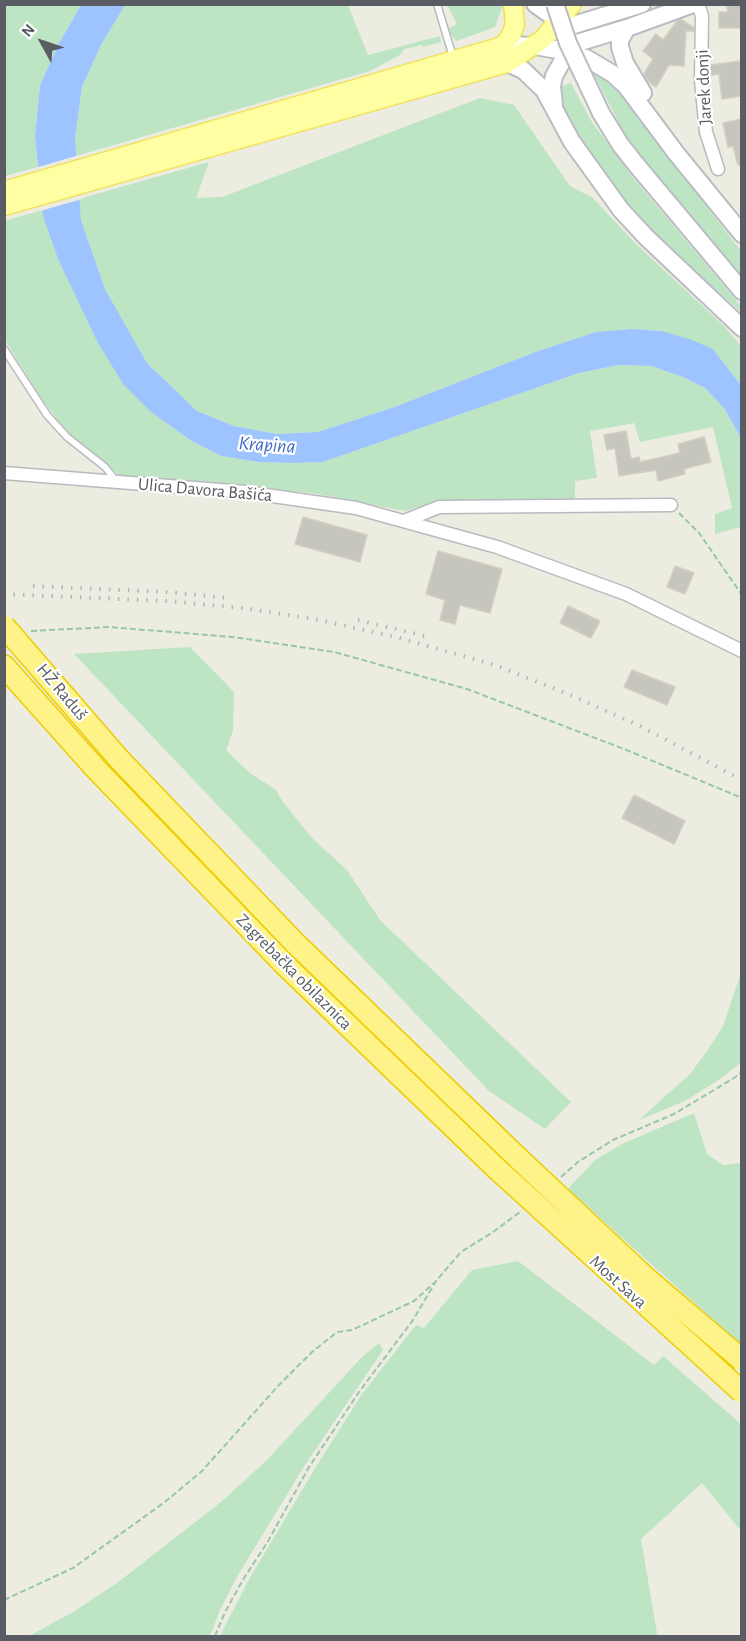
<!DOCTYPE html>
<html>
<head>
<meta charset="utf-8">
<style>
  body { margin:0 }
  #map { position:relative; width:746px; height:1641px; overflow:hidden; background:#edece1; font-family:"Alegreya Sans",sans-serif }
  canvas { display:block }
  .frame { position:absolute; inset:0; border:6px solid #595c62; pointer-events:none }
  .north { position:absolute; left:12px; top:12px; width:60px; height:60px; -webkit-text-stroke:4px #fff; paint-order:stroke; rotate:310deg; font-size:16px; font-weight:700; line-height:24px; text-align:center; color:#595c62 }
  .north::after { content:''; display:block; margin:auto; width:21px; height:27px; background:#595c62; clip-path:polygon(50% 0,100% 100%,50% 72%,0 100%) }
</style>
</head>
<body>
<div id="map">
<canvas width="746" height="1641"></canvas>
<div class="frame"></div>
<div class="north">N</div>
</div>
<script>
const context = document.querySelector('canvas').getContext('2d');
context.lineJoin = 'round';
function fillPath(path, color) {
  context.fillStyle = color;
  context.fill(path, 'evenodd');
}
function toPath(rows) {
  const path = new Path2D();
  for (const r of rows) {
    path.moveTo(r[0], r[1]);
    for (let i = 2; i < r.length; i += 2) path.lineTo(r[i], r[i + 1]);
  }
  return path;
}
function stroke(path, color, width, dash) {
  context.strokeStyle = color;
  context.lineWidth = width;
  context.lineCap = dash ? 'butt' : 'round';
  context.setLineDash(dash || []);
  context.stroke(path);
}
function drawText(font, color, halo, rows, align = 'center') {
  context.font = font + ' "Alegreya Sans",sans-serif';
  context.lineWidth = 4.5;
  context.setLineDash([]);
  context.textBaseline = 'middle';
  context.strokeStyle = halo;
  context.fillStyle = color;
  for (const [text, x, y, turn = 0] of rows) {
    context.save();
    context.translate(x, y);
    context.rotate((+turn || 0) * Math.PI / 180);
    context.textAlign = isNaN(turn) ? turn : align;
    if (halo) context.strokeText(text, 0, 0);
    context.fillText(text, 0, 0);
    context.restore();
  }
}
const green = toPath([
  [5,5,81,5,59,43,40,85,35,136,38,167,5,176],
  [125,5,348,5,368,55,440,36,441,42,423,47,422,45,404,49,400,55,370,71,76,156,75,139,82,87,101,45],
  [445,5,502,5,502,8,495,27,456,41,450,33,449,28,457,24,449,8],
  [593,73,605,80,621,95,741,251,741,279,631,145,613,118,616,117],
  [571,83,594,126,595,126,635,180,736,300,741,307,741,312,662,241,608,182,584,147,569,119,561,100,560,89,562,86],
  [480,98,514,105,570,186,593,198,637,245,724,326,741,346,741,385,713,349,662,331,632,329,596,332,538,351,397,406,318,432,277,434,234,426,197,411,147,363,105,289,81,220,79,199,209,162,196,198,222,197],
  [43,210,58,259,123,384,151,412,190,440,221,456,258,462,293,463,323,462,579,373,619,365,651,366,683,377,705,388,724,408,741,438,741,527,715,534,715,514,732,508,713,427,640,442,634,423,590,431,597,478,575,481,575,504,436,500,430,504,405,511,313,493,121,477,99,457,69,434,42,400,5,340,4,221],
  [190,647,234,692,233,731,226,750,250,773,276,790,283,802,312,838,347,870,380,920,571,1102,545,1129,489,1091,74,654],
  [741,973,741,1062,722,1078,685,1101,639,1120,691,1073,709,1048,723,1026],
  [694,1113,707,1154,723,1165,741,1163,741,1345,568,1189,595,1160,622,1144],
  [518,1261,654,1365,663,1356,741,1424,741,1531,702,1483,641,1539,657,1633,660,1636,220,1636,248,1581,314,1470,362,1394,416,1325,424,1328,472,1270],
  [379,1343,383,1350,305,1465,238,1575,220,1610,210,1636,29,1636,73,1612,117,1583,221,1502,267,1460,362,1357]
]);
const water = toPath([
  [81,5,125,5,101,45,82,87,75,139,81,220,105,289,147,363,197,411,234,426,277,434,318,432,397,406,538,351,596,332,632,329,662,331,692,340,713,349,741,385,741,438,724,408,705,388,683,377,651,366,619,365,579,373,323,462,293,463,258,462,221,456,190,440,151,412,123,384,98,343,58,259,43,216,35,136,40,85,59,43]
]);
const pier = toPath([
  [79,155,82,199,40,211,35,168]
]);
const building = toPath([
  [726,4,741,4,741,28,719,28,719,12,728,12,726,4],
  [681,19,694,28,694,31,686,31,684,66,669,65,656,87,649,82,644,74,653,59,643,51,656,34,663,40,677,21,681,19],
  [741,61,741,96,722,99,719,74,712,75,710,65,741,61],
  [741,119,741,165,738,165,733,146,728,147,723,123,741,119],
  [626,431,631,459,639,457,640,462,680,453,678,444,704,437,711,462,684,469,685,474,658,481,656,470,619,476,615,448,607,450,604,435,626,431],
  [303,517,367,535,360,562,295,544,303,517],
  [438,551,502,569,490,613,460,605,455,624,440,620,445,600,426,594,438,551],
  [675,566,694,573,685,594,667,587,675,566],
  [568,606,600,621,591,638,560,623,568,606],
  [632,670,675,687,667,705,624,687,632,670],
  [634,795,685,821,674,844,622,818,634,795]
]);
const path = toPath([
  [679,513,699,533,742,595],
  [31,631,109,627,233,637,334,652,467,689,624,749,742,798],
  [561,1177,578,1162,613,1140,674,1114,734,1078,742,1072],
  [4,1600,73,1568,165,1502,202,1471,278,1386,312,1352,337,1332,352,1330,414,1301,434,1283],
  [215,1636,225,1612,244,1578,267,1543,309,1467,359,1392,413,1320,436,1281,461,1252,493,1232,520,1212]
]);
const service = toPath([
  [437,4,453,57],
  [4,349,47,415,67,437,105,467,117,482]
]);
const minor = toPath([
  [698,4,702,16,701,80,706,132,718,169],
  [4,473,245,492,356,508,497,547,626,594,742,651],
  [404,521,439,507,671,505]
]);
const secondary = toPath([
  [535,4,552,16,571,24],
  [627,28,620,40,620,47,625,63,643,93],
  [551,32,642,4],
  [508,45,535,46,569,52,586,58,613,74,626,86,676,153,742,234],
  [557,49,627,28,693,4],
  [507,63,523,70,544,90,572,142,621,210,646,237,742,328],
  [554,105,552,86,554,76,563,60,576,45],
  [601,113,620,144,634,162,742,291]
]);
const primary = toPath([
  [4,191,503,46,510,37,515,25,513,4],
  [4,206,507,63,543,39,572,4]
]);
const motorway = toPath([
  [4,666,96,769,284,964,497,1169],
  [119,759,296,944,518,1158]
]);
const rail = toPath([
  [33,586,167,592,228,598],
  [4,594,167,601,242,608,314,619,396,637,495,665,568,694,640,726,742,780],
  [358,620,425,636]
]);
const secondaryBridge = toPath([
  [555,4,568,43,601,113]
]);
const motorwayBridge = toPath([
  [4,626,119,759],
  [518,1158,647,1279,742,1360],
  [497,1169,742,1392]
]);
const streetNames = [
  ["Jarek donji",704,87,-93],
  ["Ulica Davora Bašića",205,490,5],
  ["HŽ Raduš",62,692,50],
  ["Zagrebačka obilaznica",294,972,45],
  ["Most Sava",618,1282,42]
];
const waterNames = [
  ["Krapina",267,445,4]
];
fillPath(green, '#bde5c4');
fillPath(water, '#9ec4ff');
fillPath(pier, '#edece1');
fillPath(building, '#c7c6be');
stroke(building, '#d1cfbf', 1.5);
stroke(service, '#b9bac0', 9);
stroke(minor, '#b9bac0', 15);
stroke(secondary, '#babcc3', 20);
stroke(primary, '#f1e055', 21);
stroke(motorway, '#edcc00', 24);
stroke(path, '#96c6ab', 2, [6, 3]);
stroke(service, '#fff', 6);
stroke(minor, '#fff', 12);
stroke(secondary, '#fff', 16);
stroke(primary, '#feffa3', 18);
stroke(motorway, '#fdf388', 21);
stroke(rail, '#b4b5b5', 4, [1.5, 8]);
stroke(secondaryBridge, '#babcc3', 20, []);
stroke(motorwayBridge, '#edcc00', 24, []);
stroke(secondaryBridge, '#fff', 16);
stroke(motorwayBridge, '#fdf388', 21);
drawText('18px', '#595c62', '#fff', streetNames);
drawText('italic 20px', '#416ac2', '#fff', waterNames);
</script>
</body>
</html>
